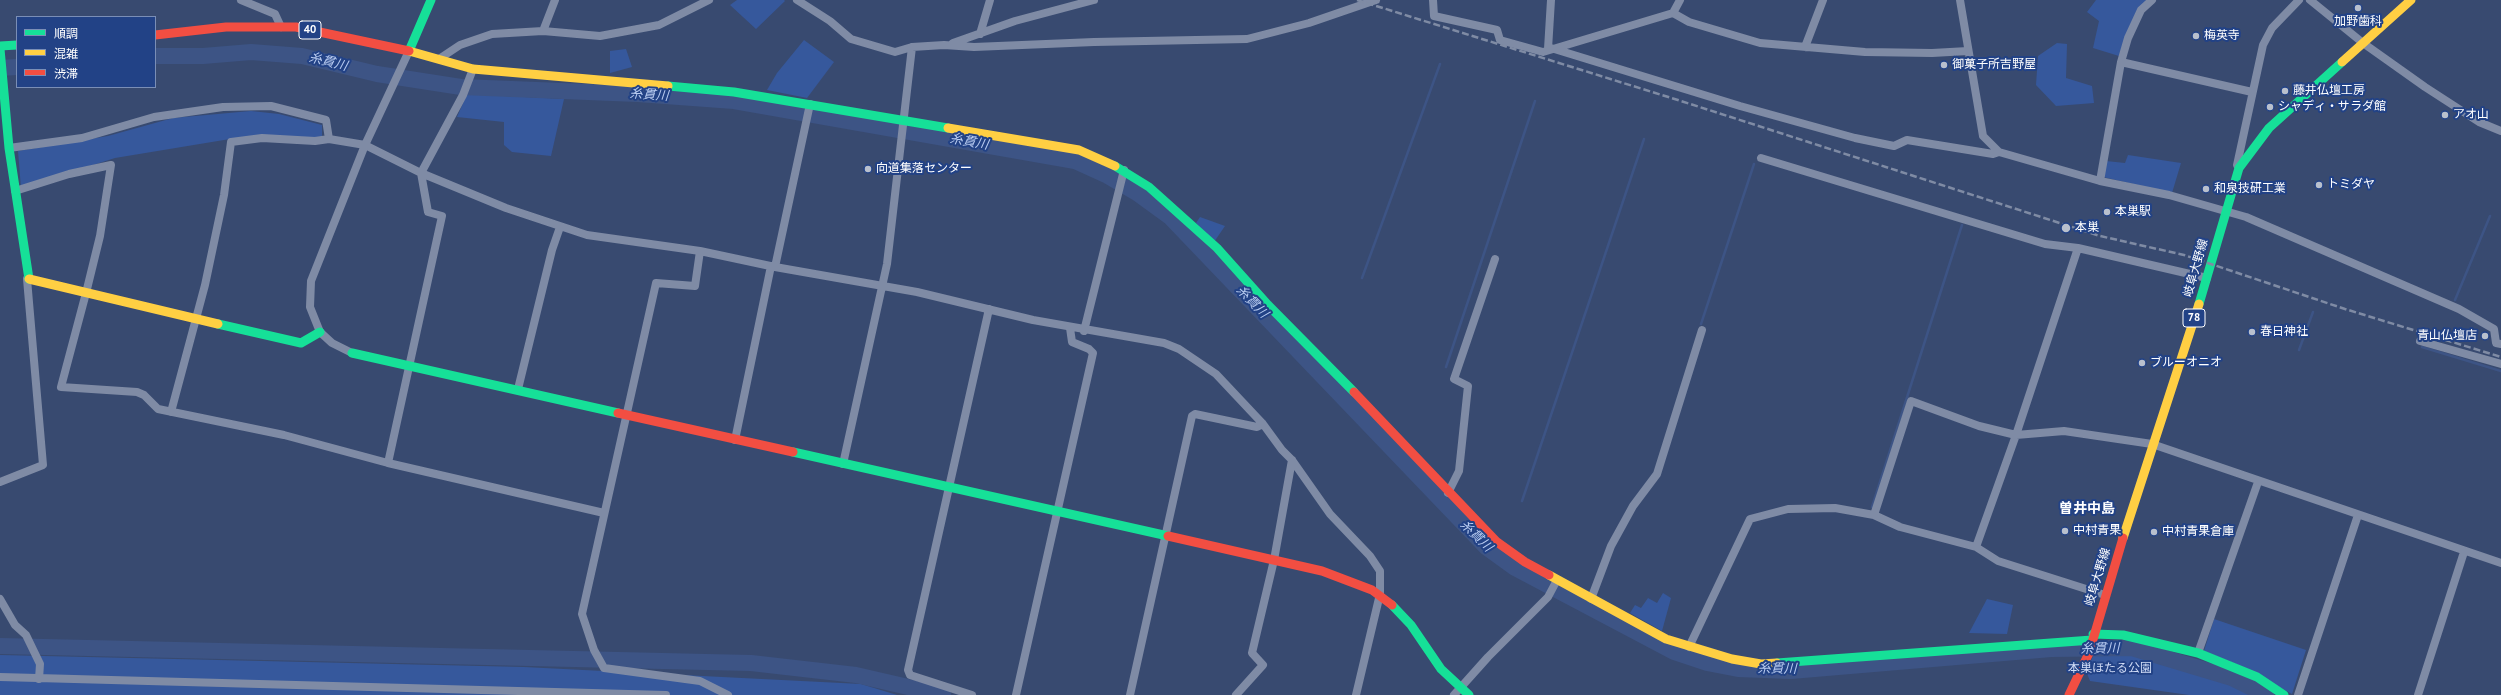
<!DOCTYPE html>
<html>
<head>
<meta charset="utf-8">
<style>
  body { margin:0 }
  #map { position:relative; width:2501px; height:695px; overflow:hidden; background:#384a70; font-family:"PT Sans","Noto Sans JP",sans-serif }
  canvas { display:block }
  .legend { position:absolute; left:16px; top:16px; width:140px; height:72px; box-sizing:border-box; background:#224286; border:1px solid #7a8eb6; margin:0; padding:5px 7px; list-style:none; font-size:12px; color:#fff }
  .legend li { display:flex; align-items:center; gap:8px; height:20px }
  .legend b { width:20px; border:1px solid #7a8eb6 }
</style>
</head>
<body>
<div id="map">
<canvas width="2501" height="695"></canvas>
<ul class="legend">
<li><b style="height:5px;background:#16e098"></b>順調</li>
<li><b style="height:5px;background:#ffcf43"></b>混雑</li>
<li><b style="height:5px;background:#f24e42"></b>渋滞</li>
</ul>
</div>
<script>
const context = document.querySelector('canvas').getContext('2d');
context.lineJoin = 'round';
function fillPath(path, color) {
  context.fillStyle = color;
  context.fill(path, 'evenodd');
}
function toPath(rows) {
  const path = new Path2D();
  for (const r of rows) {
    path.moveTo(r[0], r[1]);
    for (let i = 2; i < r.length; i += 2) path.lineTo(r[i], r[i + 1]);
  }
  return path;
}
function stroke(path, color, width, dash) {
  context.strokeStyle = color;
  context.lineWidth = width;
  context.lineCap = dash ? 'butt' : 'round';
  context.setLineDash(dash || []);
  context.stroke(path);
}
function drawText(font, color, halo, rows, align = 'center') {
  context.font = font + ' "PT Sans","Noto Sans JP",sans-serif';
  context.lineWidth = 4;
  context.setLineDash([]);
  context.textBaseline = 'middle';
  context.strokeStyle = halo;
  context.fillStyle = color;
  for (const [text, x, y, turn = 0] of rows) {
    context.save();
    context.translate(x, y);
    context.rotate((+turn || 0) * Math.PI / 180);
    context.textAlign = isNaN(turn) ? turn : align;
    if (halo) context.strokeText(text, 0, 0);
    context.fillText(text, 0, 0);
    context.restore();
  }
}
const green = toPath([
  [737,0,784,0,785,1,756,29,730,5],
  [2096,0,2146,0,2119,56,2093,48,2099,21,2087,12],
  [804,40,834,62,807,98,767,90,777,73],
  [2057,43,2067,44,2066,78,2092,86,2094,103,2056,106,2036,85,2038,56],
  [626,49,632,67,610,73,610,51],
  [467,94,564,99,551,156,512,152,504,145,504,122,457,117],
  [251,111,279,114,322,125,322,137,230,139,115,158,21,188,18,151,108,136,173,118],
  [2128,155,2181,163,2172,193,2103,177,2106,161,2125,163],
  [1200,217,1225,226,1214,242,1196,223],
  [1663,593,1671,598,1662,631,1630,613,1635,605,1641,608,1648,598,1657,603],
  [1987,599,2013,605,2007,634,1969,633],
  [2214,619,2306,650,2292,694,2236,664,2204,651],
  [2102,644,2138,644,2237,674,2272,695,2189,695,2090,681,2086,671,2098,646],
  [0,655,524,667,861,684,897,695,0,695]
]);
const stream = toPath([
  [1362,278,1440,64],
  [2455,300,2490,216],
  [1701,324,1754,164],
  [2422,347,2501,371],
  [2299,350,2313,312],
  [1446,367,1535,101],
  [1522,501,1644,139],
  [1872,507,1962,225]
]);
const river = toPath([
  [155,56,203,56,251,52,302,56,377,74,461,87,638,94,734,101,1075,161,1108,176,1137,193,1170,217,1486,547,1515,568,1674,652,1707,663,1738,669,1791,671,2051,649,2132,648,2232,678,2266,695],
  [0,68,17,67],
  [0,646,751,663,856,675,943,695]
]);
const street = toPath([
  [241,0,275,14,281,27],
  [797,0,830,21,851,39,895,52,912,47,944,45,974,47,1094,42,1247,39,1309,23,1376,0],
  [1433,0,1434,16,1497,30,1500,40,1543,52,1673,13,1680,0],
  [1960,0,1983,136,1999,152,2100,181,2169,195,2246,217,2459,309,2494,329,2496,343,2501,344],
  [2310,0,2363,43,2425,87,2479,122,2501,131],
  [1673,13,1689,22,1760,43,1865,52,1932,53,1968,51],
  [543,31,555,0],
  [980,34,990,0],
  [953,43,1015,21,1094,0],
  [1805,47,1823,0],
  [1551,48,1740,106,1855,138,1894,146,1907,140,1993,154,1999,152],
  [1548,49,1551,0],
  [439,59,460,45,492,34,543,31,600,36,659,25,709,0],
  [2121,62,2252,92],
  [9,148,82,138,154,117,223,107,271,106,326,120,329,139,365,145,421,173,506,208,587,235,700,251,775,267,917,292,1033,320,1164,343,1179,349,1216,374,1263,424,1282,450,1292,460,1330,514,1370,556,1380,571,1380,594,1356,695],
  [1761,158,2045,244,2078,248,2207,278],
  [2239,168,2237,165,2263,45,2272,28,2299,0],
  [2100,181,2121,62,2128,38,2141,10,2152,0],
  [15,191,69,174,111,165,100,236,86,293,61,387,137,392,144,395,158,409,284,435,388,463,604,513],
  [700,251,695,286,656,283,582,614,594,650,604,668,700,681,728,695],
  [775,267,810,104],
  [1084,331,1124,170],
  [2420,341,2501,364],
  [352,353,332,343,320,332,310,307,311,281,365,145,409,51],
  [518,389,552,250,560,227],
  [171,412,205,285,224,195,231,142,262,138,315,141,329,139],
  [735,440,771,266],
  [388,463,442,216,428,212,421,173,463,95,473,69],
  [843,464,887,264,912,47],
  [0,482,43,465,27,279],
  [1448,493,1459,471,1468,386,1454,379,1495,259],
  [1874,515,1911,401,1979,426,2016,435,2064,431,2152,444,2501,563],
  [1976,547,2016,435,2078,248],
  [0,599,15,625,26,635,40,664,39,679],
  [1591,599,1611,546,1633,506,1657,474,1702,330],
  [1689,647,1750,519,1788,509,1835,508,1874,515,1900,527,1976,547,1998,561,2105,595],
  [2198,653,2258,482],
  [0,677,666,695],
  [972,695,910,675,908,670,989,309],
  [1016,695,1093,353,1089,349,1072,342,1070,328],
  [1130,695,1192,416,1195,414,1257,427,1263,424],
  [1236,695,1263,665,1252,653,1274,560,1292,460],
  [1454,695,1488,657,1548,597,1557,580],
  [2298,695,2358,515],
  [2418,695,2464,552]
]);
const fast = toPath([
  [0,46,17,45],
  [0,49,9,148,29,279],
  [409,51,431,0],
  [668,86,734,92,948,128],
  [1115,166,1149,187,1217,248,1268,305,1354,392],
  [2199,304,2239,168,2269,128,2342,62],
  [218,324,301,343,320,332],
  [352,353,618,413],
  [793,452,1168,536],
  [1392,605,1411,625,1441,669,1469,695],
  [2093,634,2123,635,2198,653,2257,677,2284,695],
  [1777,663,2092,640]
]);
const slow = toPath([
  [409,51,473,69,668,86],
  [2342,62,2411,0],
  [948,128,1079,150,1115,166],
  [29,279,218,324],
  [2123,538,2199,304],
  [1549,575,1666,639,1732,659,1761,664,1777,663]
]);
const jam = toPath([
  [155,35,226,27,296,27,409,51],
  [1354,392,1497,542,1525,562,1549,575],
  [618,413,793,452],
  [1168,536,1322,571,1372,590,1392,605],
  [2069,695,2089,653,2123,538]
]);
const rail = toPath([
  [1357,0,1681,101,2100,236,2184,255,2345,309,2501,357]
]);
const markers = [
  [2358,8,4,"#b9c0cd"],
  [2196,36,4,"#b9c0cd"],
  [1944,65,4,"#b9c0cd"],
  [2285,91,4,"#b9c0cd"],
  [2270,107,4,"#b9c0cd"],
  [2445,115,4,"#b9c0cd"],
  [868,169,4,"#b9c0cd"],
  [2319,185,4,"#b9c0cd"],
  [2206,189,4,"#b9c0cd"],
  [2107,212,4,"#b9c0cd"],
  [2066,228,5,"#b9c0cd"],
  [2252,332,4,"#b9c0cd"],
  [2485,336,4,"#b9c0cd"],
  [2142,363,4,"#b9c0cd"],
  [2065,531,4,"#b9c0cd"],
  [2154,532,4,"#b9c0cd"]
];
const shields = [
  [310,30,22],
  [2194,318,22]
];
const shieldNames = [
  ["40",310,30],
  ["78",2194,318]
];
const poiNames = [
  ["加野歯科",2358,22,"center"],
  ["梅英寺",2204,36],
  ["御菓子所吉野屋",1952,65],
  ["藤井仏壇工房",2293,91],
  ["シャディ・サラダ館",2278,107],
  ["アオ山",2453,115],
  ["向道集落センター",876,169],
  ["トミダヤ",2327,185],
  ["和泉技研工業",2214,189],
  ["本巣駅",2115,212],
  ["本巣",2075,228],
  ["春日神社",2260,332],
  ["青山仏壇店",2477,336,"right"],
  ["ブルーオニオ",2150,363],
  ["中村青果",2073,531],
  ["中村青果倉庫",2162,532]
];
const streetNames = [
  ["岐阜大野線",2196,268,-74],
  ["岐阜大野線",2098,577,-73]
];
const parkNames = [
  ["本巣ほたる公園",2110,669]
];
const waterNames = [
  ["糸貫川",328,62,14],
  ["糸貫川",649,95,4],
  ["糸貫川",969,142,10],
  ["糸貫川",1252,302,46],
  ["糸貫川",1476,536,44],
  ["糸貫川",2100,649,-1],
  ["糸貫川",1777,669,1]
];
const quarterNames = [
  ["曽井中島",2087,509]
];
fillPath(green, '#36589c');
stroke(stream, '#3d5485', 2.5);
stroke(river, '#3d5485', 16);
stroke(street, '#7f8ba5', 8);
stroke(fast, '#16e098', 9);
stroke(slow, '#ffcf43', 9);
stroke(jam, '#f24e42', 9);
stroke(rail, '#7f8ba4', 2.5, [7, 3]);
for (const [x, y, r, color] of markers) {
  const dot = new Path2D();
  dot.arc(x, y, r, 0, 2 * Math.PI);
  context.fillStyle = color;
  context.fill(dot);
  stroke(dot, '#224286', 1.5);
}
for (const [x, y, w] of shields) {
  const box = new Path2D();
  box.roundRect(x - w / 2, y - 9, w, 18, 3);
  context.fillStyle = '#224286';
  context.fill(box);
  stroke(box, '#fff', 1);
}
drawText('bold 11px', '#fff', null, shieldNames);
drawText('12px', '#fff', '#224286', poiNames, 'left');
drawText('12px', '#fff', '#224286', streetNames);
drawText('12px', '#d1ddf7', '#224286', parkNames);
drawText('italic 13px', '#b8cbf0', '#224286', waterNames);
drawText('bold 14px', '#fff', '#224286', quarterNames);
</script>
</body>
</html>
